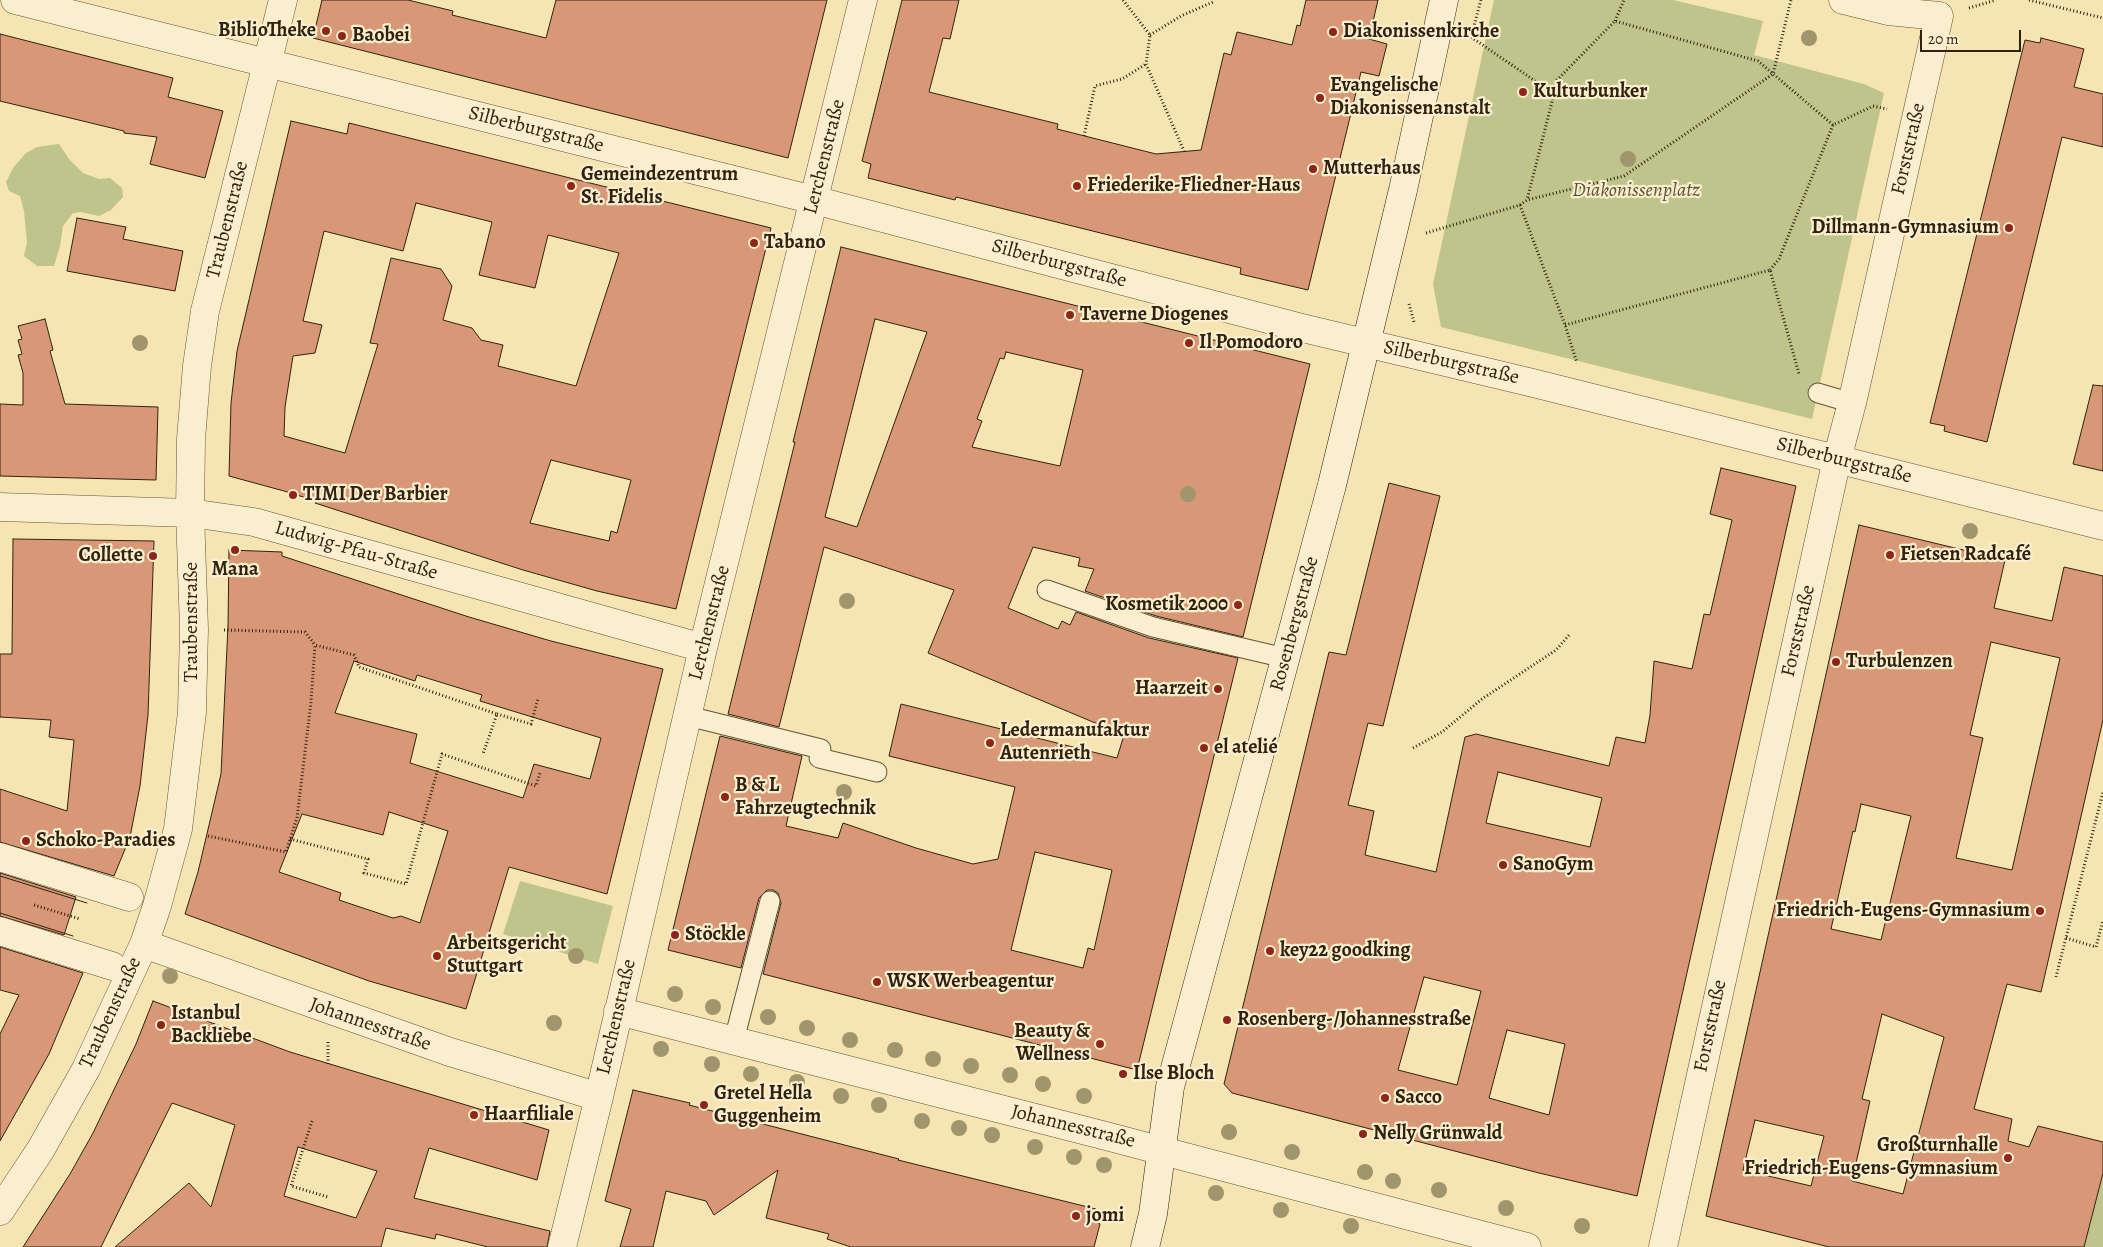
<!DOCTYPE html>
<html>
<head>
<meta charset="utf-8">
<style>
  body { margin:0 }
  #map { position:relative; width:2103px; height:1247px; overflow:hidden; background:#f6e5b3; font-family:Alegreya,serif }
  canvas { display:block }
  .scale { position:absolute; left:1920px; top:30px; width:101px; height:22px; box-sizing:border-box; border:2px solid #31220f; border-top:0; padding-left:6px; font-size:15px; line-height:18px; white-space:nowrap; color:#31220f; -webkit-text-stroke:4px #f9eece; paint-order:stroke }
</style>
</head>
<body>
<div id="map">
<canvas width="2103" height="1247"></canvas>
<div class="scale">20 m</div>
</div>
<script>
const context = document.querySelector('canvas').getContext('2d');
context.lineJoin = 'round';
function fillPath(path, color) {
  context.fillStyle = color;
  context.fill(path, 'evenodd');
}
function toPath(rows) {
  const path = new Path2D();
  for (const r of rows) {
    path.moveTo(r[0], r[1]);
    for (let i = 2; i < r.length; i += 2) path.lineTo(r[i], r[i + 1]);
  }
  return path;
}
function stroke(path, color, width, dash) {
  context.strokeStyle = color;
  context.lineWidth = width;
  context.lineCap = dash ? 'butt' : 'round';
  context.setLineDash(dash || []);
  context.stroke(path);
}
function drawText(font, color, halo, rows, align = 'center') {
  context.font = font + ' Alegreya,serif';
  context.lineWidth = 4.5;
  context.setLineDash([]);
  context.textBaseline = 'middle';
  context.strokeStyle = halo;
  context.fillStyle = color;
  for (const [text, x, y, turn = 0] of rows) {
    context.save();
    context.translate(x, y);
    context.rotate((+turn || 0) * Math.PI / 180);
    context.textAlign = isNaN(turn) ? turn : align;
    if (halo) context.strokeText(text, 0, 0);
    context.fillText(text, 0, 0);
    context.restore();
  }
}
const green = toPath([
  [1494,0,1673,0,1763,21,1754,55,1864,84,1884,93,1812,419,1441,327,1433,284],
  [59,144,69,159,83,173,99,179,110,178,122,188,123,197,111,210,99,216,81,212,73,213,63,226,60,246,54,266,37,266,24,256,27,243,24,211,20,196,9,191,6,182,13,168,26,153,37,147],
  [520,881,613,906,598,964,503,934],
  [2103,1173,2103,1247,2084,1247]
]);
const building = toPath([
  [322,0,408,0,453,11,452,15,546,38,556,0,827,0,788,158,313,38,322,0],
  [902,0,959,0,950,39,943,38,929,92,1058,124,1057,129,1156,154,1201,150,1224,53,1231,55,1237,32,1292,45,1297,25,1300,26,1306,0,1378,0,1369,39,1387,44,1379,76,1361,72,1308,290,1240,274,1241,268,956,197,955,200,868,178,871,164,862,161,902,0],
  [0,34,173,78,168,97,223,111,205,178,150,164,157,137,124,133,124,131,0,101,0,34],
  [2041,38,2084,49,2074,87,2103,94,2103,147,2062,137,1987,442,1944,431,1945,426,1930,423,2025,40,2040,43,2041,38],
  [291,121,347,134,349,123,771,228,676,609,597,591,523,570,315,503,316,501,284,491,229,476,231,403,237,351,291,121],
  [416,203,492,222,479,275,535,288,548,235,619,253,576,386,498,366,503,345,481,340,472,328,443,320,452,286,441,269,391,258,370,343,378,344,345,453,284,436,285,407,293,356,315,353,322,325,303,321,324,231,403,251,416,203],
  [551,460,631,480,617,533,611,531,609,541,530,523,551,460],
  [77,218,126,227,123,239,183,251,175,291,67,271,77,218],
  [841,247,1310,364,1243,637,1156,616,1085,591,1094,569,1078,566,1080,558,1033,547,1008,608,1058,629,1062,621,1070,625,1076,612,1149,638,1238,658,1137,1070,763,974,781,903,778,893,773,890,767,890,759,898,741,968,668,950,720,736,802,756,786,826,838,838,843,823,916,848,973,864,998,859,1015,787,889,756,901,704,1117,758,1124,735,928,653,954,590,824,547,779,727,728,714,795,442,793,442,841,247],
  [875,319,927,332,857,527,825,517,875,319],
  [1006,352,1083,370,1060,466,972,447,982,421,977,419,1000,358,1004,359,1006,352],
  [1035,852,1112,870,1094,950,1088,948,1083,968,1011,950,1035,852],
  [45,319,53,350,50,351,65,404,158,407,156,480,0,476,0,404,23,405,23,373,18,355,22,354,18,340,22,339,18,326,45,319],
  [2093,385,2103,386,2103,471,2073,464,2093,385],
  [1721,468,1796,486,1637,1196,1539,1173,1232,1093,1224,1084,1329,652,1346,655,1389,483,1440,496,1383,726,1368,723,1348,805,1374,811,1365,855,1436,872,1465,737,1476,734,1609,766,1616,737,1645,743,1650,715,1654,661,1692,669,1704,614,1710,615,1732,520,1710,514,1721,468],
  [1498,772,1602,798,1590,847,1486,823,1498,772],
  [1424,977,1481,991,1457,1085,1398,1070,1424,977],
  [1507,1030,1565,1044,1549,1115,1489,1098,1507,1030],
  [1859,525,2005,560,1994,608,2052,621,2064,567,2103,576,2103,720,2041,992,2007,984,1974,1109,2012,1119,2008,1141,2029,1147,2038,1126,2103,1142,2103,1173,2084,1247,1829,1247,1706,1216,1859,525],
  [1991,642,2060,658,2012,870,1956,858,1983,738,1970,735,1991,642],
  [1861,804,1911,816,1881,940,1831,929,1853,831,1855,832,1861,804],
  [1882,1014,1944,1037,1903,1194,1852,1181,1870,1101,1862,1099,1882,1014],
  [1755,1120,1824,1136,1811,1186,1743,1170,1755,1120],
  [13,539,154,541,148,715,140,786,130,837,114,876,0,842,0,789,67,811,74,740,49,737,51,720,0,717,0,654,12,654,13,539],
  [229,550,282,552,282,556,469,617,551,641,663,669,607,894,509,867,466,1009,369,981,185,914,198,872,221,774,228,626,229,550],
  [354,661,415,681,417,675,482,695,480,701,601,738,590,779,534,764,523,798,410,763,417,734,335,713,354,661],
  [389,812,448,831,420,923,401,916,393,918,339,900,341,893,279,872,302,814,383,835,389,812],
  [0,873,76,897,64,935,0,916,0,873],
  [0,947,83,973,49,1054,0,1141,0,1034,19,995,0,990,0,947],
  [153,1001,290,1052,549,1130,537,1180,429,1148,414,1198,550,1231,547,1247,488,1247,436,1234,435,1239,386,1228,381,1247,115,1247,189,1183,211,1207,235,1125,172,1103,101,1247,23,1247,70,1174,93,1133,136,1044,153,1001],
  [298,1147,377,1171,356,1218,284,1196,298,1147],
  [633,1090,690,1103,689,1105,899,1159,898,1160,1096,1209,1094,1219,1100,1224,1094,1247,851,1247,827,1239,829,1234,766,1218,778,1170,714,1215,706,1201,666,1191,653,1247,620,1247,631,1209,605,1201,633,1090]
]);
const path = toPath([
  [1123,0,1150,35,1146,64,1184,151],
  [1481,0,1471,37,1554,94,1527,200],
  [2029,0,2103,18],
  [1969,8,1996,0],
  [1615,21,1624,0],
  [1150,35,1181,16,1213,2],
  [1554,94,1557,80,1615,21,1758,61,1833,125],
  [1084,136,1095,86,1122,79,1146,64],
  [1520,205,1527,200,1624,176,1773,74,1791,0],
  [1426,233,1520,205,1565,325,1577,363],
  [1770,270,1779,259,1833,125,1873,106,1887,109],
  [1409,304,1414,322],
  [1565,325,1770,270,1799,374],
  [224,630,305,632,315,645],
  [497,714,531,724,538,699],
  [1413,748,1442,732,1482,699,1556,650,1570,634],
  [208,836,286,852,297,818,311,702,315,645,354,655,359,667,497,714,483,754],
  [290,839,368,859,364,873,406,884,442,754,536,786,540,773],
  [34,905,80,919],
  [2066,938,2096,947,2103,920],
  [2056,977,2103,792],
  [328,1064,328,1042],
  [312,1121,291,1186,328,1197]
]);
const lane = toPath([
  [1818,393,1852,403],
  [1047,590,1153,627,1285,658],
  [688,716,821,749,819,758,877,772],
  [734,1040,770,901]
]);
const street = toPath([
  [15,0,814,200,1298,327,1533,383,2103,526],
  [0,507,190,513,254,522,703,648],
  [0,857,129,897],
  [0,931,112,966],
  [144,944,450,1052,599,1097],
  [618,1011,1106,1136,1527,1247],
  [0,1211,41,1149,86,1069,131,972,144,944,157,906,178,829,192,712,194,629,190,513,191,439,197,366,205,311,283,0],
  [562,1247,599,1097,703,648,863,0],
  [1663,1247,1837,459,1852,403,1939,16,1888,11,1843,0]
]);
const secondary = toPath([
  [1145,1247,1153,1214,1170,1087,1332,485,1403,190,1444,0]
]);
const tram = toPath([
  [0,876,87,903],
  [0,913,73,936]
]);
const trees = [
  [1809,38],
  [1628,159],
  [140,343],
  [1188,494],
  [1970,531],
  [847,601],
  [844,792],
  [576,956],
  [170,976],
  [675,994],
  [713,1007],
  [768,1017],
  [554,1023],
  [807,1028],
  [850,1040],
  [661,1049],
  [895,1050],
  [933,1059],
  [712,1064],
  [971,1066],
  [751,1074],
  [1010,1075],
  [797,1082],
  [1043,1084],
  [841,1096],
  [1084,1096],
  [879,1105],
  [922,1121],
  [959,1128],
  [1229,1132],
  [992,1135],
  [1035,1147],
  [1292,1152],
  [1074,1157],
  [1104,1165],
  [1365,1172],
  [1393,1181],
  [1439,1190],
  [1216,1193],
  [1506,1208],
  [1281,1210],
  [1351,1226],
  [1582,1226]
];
const markers = [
  [326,31,5,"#8f2418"],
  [1333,32,5,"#8f2418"],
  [342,36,5,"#8f2418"],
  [1523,92,5,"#8f2418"],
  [1320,98,5,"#8f2418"],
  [1313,169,5,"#8f2418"],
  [571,186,5,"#8f2418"],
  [1077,186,5,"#8f2418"],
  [2009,228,5,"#8f2418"],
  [754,243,5,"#8f2418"],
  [1070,315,5,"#8f2418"],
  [1189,343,5,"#8f2418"],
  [293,495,5,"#8f2418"],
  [235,550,5,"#8f2418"],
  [1890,555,5,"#8f2418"],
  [153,556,5,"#8f2418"],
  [1238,605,5,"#8f2418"],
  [1836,662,5,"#8f2418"],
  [1218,689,5,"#8f2418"],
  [990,743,5,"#8f2418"],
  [1204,748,5,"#8f2418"],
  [725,797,5,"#8f2418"],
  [26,841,5,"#8f2418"],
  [1503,865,5,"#8f2418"],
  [2040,911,5,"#8f2418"],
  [675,935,5,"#8f2418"],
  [1270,951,5,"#8f2418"],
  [437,956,5,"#8f2418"],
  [877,982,5,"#8f2418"],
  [1227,1020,5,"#8f2418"],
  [161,1025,5,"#8f2418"],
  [1100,1044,5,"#8f2418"],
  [1123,1074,5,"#8f2418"],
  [1385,1098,5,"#8f2418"],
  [704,1105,5,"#8f2418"],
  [474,1115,5,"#8f2418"],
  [1363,1134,5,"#8f2418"],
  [2008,1158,5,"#8f2418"],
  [1076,1216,5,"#8f2418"]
];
const poiNames = [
  ["BiblioTheke",316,31,"right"],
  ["Diakonissenkirche",1343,32],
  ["Baobei",352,36],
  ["Evangelische",1330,86],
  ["Diakonissenanstalt",1330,109],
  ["Kulturbunker",1533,92],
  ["Mutterhaus",1323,169],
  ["Gemeindezentrum",581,175],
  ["St. Fidelis",581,198],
  ["Friederike-Fliedner-Haus",1087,186],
  ["Dillmann-Gymnasium",1999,228,"right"],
  ["Tabano",764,243],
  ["Taverne Diogenes",1080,315],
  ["Il Pomodoro",1199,343],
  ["TIMI Der Barbier",303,495],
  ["Fietsen Radcafé",1900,555],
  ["Collette",143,556,"right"],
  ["Mana",235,570,"center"],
  ["Kosmetik 2000",1228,605,"right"],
  ["Turbulenzen",1846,662],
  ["Haarzeit",1208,689,"right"],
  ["Ledermanufaktur",1000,731],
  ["Autenrieth",1000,754],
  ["el atelié",1214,748],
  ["B & L",735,786],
  ["Fahrzeugtechnik",735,809],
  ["Schoko-Paradies",36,841],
  ["SanoGym",1513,865],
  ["Friedrich-Eugens-Gymnasium",2030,911,"right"],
  ["Stöckle",685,935],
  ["Arbeitsgericht",447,944],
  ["Stuttgart",447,967],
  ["key22 goodking",1280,951],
  ["WSK Werbeagentur",887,982],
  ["Istanbul",171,1014],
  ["Backliebe",171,1037],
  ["Rosenberg-/Johannesstraße",1237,1020],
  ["Beauty &",1090,1032,"right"],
  ["Wellness",1090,1055,"right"],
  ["Ilse Bloch",1133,1074],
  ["Gretel Hella",714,1094],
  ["Guggenheim",714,1117],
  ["Sacco",1395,1098],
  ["Haarfiliale",484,1115],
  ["Nelly Grünwald",1373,1134],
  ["Großturnhalle",1998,1146,"right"],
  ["Friedrich-Eugens-Gymnasium",1998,1169,"right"],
  ["jomi",1086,1216]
];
const streetNames = [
  ["Silberburgstraße",536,130,14],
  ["Forststraße",1909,149,-77],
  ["Lerchenstraße",825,157,-76],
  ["Traubenstraße",228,220,-76],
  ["Silberburgstraße",1059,264,15],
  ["Silberburgstraße",1451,363,13],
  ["Silberburgstraße",1844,461,14],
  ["Ludwig-Pfau-Straße",356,551,16],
  ["Traubenstraße",192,622,-90],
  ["Lerchenstraße",710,623,-76],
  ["Rosenbergstraße",1295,624,-75],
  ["Forststraße",1799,631,-77],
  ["Traubenstraße",111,1013,-65],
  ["Lerchenstraße",617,1017,-77],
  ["Johannesstraße",370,1025,19],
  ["Forststraße",1711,1026,-78],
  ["Johannesstraße",1073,1127,14]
];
const parkNames = [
  ["Diakonissenplatz",1636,191]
];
fillPath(green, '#bec48b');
fillPath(building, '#d89878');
stroke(building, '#31220f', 1);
stroke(lane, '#625338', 21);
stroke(street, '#625338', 29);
stroke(secondary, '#31220f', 29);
stroke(path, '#31220f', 3, [1, 2.5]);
stroke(lane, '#f9eece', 19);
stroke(street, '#f9eece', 28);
stroke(secondary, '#f9eece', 28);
stroke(tram, '#31220f', 1);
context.fillStyle = '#a1956d';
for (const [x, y] of trees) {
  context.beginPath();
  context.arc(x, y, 8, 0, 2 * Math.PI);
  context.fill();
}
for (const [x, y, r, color] of markers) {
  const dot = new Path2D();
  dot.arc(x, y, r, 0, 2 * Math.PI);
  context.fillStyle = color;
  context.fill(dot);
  stroke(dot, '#f9eece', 2);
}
drawText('bold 20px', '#31220f', '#f9eece', poiNames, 'left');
drawText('20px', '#31220f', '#f9eece', streetNames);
drawText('italic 20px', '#5b5334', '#f9eece', parkNames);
</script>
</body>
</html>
